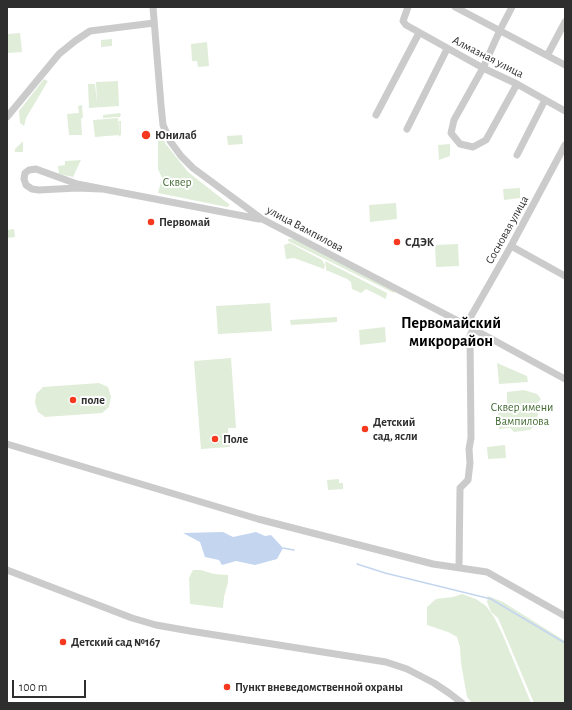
<!DOCTYPE html>
<html>
<head>
<meta charset="utf-8">
<style>
  body { margin:0 }
  #map { position:relative; width:572px; height:710px; overflow:hidden; background:#fff; font-family:"Alegreya Sans",sans-serif }
  canvas { display:block }
  .frame { position:absolute; inset:0; border:8px solid #2e2e2e; pointer-events:none }
  .scale { position:absolute; left:12px; top:680px; width:74px; height:18px; box-sizing:border-box; border:2px solid #2e2e2e; border-top:0; padding-left:5px; font-size:12px; line-height:14px; white-space:nowrap; color:#2e2e2e; -webkit-text-stroke:3px #fff; paint-order:stroke }
</style>
</head>
<body>
<div id="map">
<canvas width="572" height="710"></canvas>
<div class="frame"></div>
<div class="scale">100 m</div>
</div>
<script>
const context = document.querySelector('canvas').getContext('2d');
context.lineJoin = 'round';
function fillPath(path, color) {
  context.fillStyle = color;
  context.fill(path, 'evenodd');
}
function toPath(rows) {
  const path = new Path2D();
  for (const r of rows) {
    path.moveTo(r[0], r[1]);
    for (let i = 2; i < r.length; i += 2) path.lineTo(r[i], r[i + 1]);
  }
  return path;
}
function stroke(path, color, width, dash) {
  context.strokeStyle = color;
  context.lineWidth = width;
  context.lineCap = dash ? 'butt' : 'round';
  context.setLineDash(dash || []);
  context.stroke(path);
}
function drawText(font, color, halo, rows, align = 'center') {
  context.font = font + ' "Alegreya Sans",sans-serif';
  context.lineWidth = 4;
  context.setLineDash([]);
  context.textBaseline = 'middle';
  context.strokeStyle = halo;
  context.fillStyle = color;
  for (const [text, x, y, turn = 0] of rows) {
    context.save();
    context.translate(x, y);
    context.rotate((+turn || 0) * Math.PI / 180);
    context.textAlign = isNaN(turn) ? turn : align;
    if (halo) context.strokeText(text, 0, 0);
    context.fillText(text, 0, 0);
    context.restore();
  }
}
const green = toPath([
  [20,33,22,52,7,53,8,34],
  [112,39,112,46,101,47,101,40],
  [207,42,209,66,198,67,197,61,192,61,191,44],
  [44,79,48,81,26,118,24,126,20,123,19,111],
  [118,81,119,106,89,108,88,84,95,84,97,103,96,82],
  [81,105,83,107,82,107,83,118,81,118,82,135,69,135,67,114,79,113,78,106],
  [120,113,121,115,119,118,118,118,120,134,119,121,121,121,121,135,118,137,119,135,95,137,93,120,119,118,119,117,103,118,103,115],
  [160,133,162,134,165,143,188,172,230,205,227,207,158,193,162,178,158,169,158,138,160,138],
  [242,135,243,144,228,145,227,136],
  [22,142,23,142,23,152,15,152,15,149],
  [450,144,450,156,439,160,438,145],
  [81,160,73,177,59,174,58,166,65,165,65,161],
  [520,188,520,198,504,200,503,189],
  [396,203,397,219,370,222,369,205],
  [14,229,15,237,7,238,7,230],
  [288,239,294,239,395,291,394,293,288,241],
  [290,243,322,260,325,265,324,269,294,258,286,259,284,245],
  [458,244,459,266,436,267,435,245],
  [325,261,387,293,386,299,366,289,361,293,352,289,351,282,347,279,326,270,326,267],
  [270,303,272,331,218,334,216,306],
  [337,317,337,322,291,325,290,320],
  [385,327,386,342,360,345,359,330],
  [231,358,236,428,228,428,230,447,201,449,194,361],
  [497,363,527,376,528,382,499,384],
  [99,383,108,387,111,397,109,407,102,413,45,417,38,412,35,403,36,394,43,387],
  [524,390,537,394,541,399,536,405,538,415,534,426,530,430,514,432,510,428,499,429,498,409,507,405,507,392],
  [505,445,506,458,488,459,487,447],
  [339,479,339,483,343,483,343,489,328,490,327,480],
  [193,570,201,570,214,574,228,575,228,582,224,597,223,608,190,604,189,578],
  [462,594,476,599,486,606,494,617,502,633,531,703,472,703,467,697,461,663,460,647,457,637,448,632,427,625,427,607,436,599,453,597],
  [488,596,503,602,565,641,565,703,534,703,498,618,491,612,487,602]
]);
const water = toPath([
  [223,532,233,537,256,532,265,536,271,535,283,548,277,559,255,565,236,561,222,565,219,560,205,557,200,542,183,533]
]);
const stream = toPath([
  [283,548,294,550],
  [357,564,385,573,491,599,565,643]
]);
const minor = toPath([
  [153,7,161,105,163,125,170,141,181,156,193,168,262,219,466,325,565,379],
  [408,7,403,21,406,25,483,68,517,84,565,111],
  [455,7,565,65],
  [512,7,500,30,483,68,454,120,451,133,460,144,473,147,486,140,517,84],
  [548,54,565,22],
  [376,115,419,33],
  [7,117,59,54,75,41,90,31,154,23],
  [407,129,447,49],
  [517,155,545,100],
  [101,189,77,188,39,190,32,189,26,185,24,179,25,173,29,170,36,169,77,184,259,219],
  [511,246,565,276],
  [466,325,511,246,565,145],
  [7,444,258,519,433,564,487,572,565,616],
  [459,568,460,488,468,480,470,463,469,449,471,438,470,336,473,329],
  [7,570,132,618,156,625,190,631,386,662,407,669,434,683,449,693,462,703]
]);
const markers = [
  [146,135,5,"#f6391e"],
  [151,222,4,"#f6391e"],
  [397,242,4,"#f6391e"],
  [73,400,4,"#f6391e"],
  [365,429,4,"#f6391e"],
  [215,439,4,"#f6391e"],
  [63,642,4,"#f6391e"],
  [227,687,4,"#f6391e"]
];
const streetNames = [
  ["Алмазная улица",488,57,27],
  ["улица Вампилова",305,229,28],
  ["Сосновая улица",507,230,-61]
];
const poiNames = [
  ["Юнилаб",155,135],
  ["Первомай",159,222],
  ["СДЭК",405,242],
  ["поле",81,400],
  ["Детский",373,422],
  ["сад, ясли",373,436],
  ["Поле",223,439],
  ["Детский сад №167",71,642],
  ["Пункт вневедомственной охраны",235,687]
];
const parkNames = [
  ["Сквер",177,182],
  ["Сквер имени",522,407],
  ["Вампилова",522,421]
];
const districtNames = [
  ["Первомайский",451,323],
  ["микрорайон",451,341]
];
fillPath(green, '#e0edd9');
fillPath(water, '#c3d5ef');
stroke(stream, '#c3d5ef', 1.5);
stroke(minor, '#cbcbcb', 7);
for (const [x, y, r, color] of markers) {
  const dot = new Path2D();
  dot.arc(x, y, r, 0, 2 * Math.PI);
  context.fillStyle = color;
  context.fill(dot);
  stroke(dot, '#fff', 1.5);
}
drawText('12px', '#2e2e2e', '#fff', streetNames);
drawText('bold 12px', '#2e2e2e', '#fff', poiNames, 'left');
drawText('12px', '#456d37', '#fff', parkNames);
drawText('bold 16px', '#000', '#fff', districtNames);
</script>
</body>
</html>
